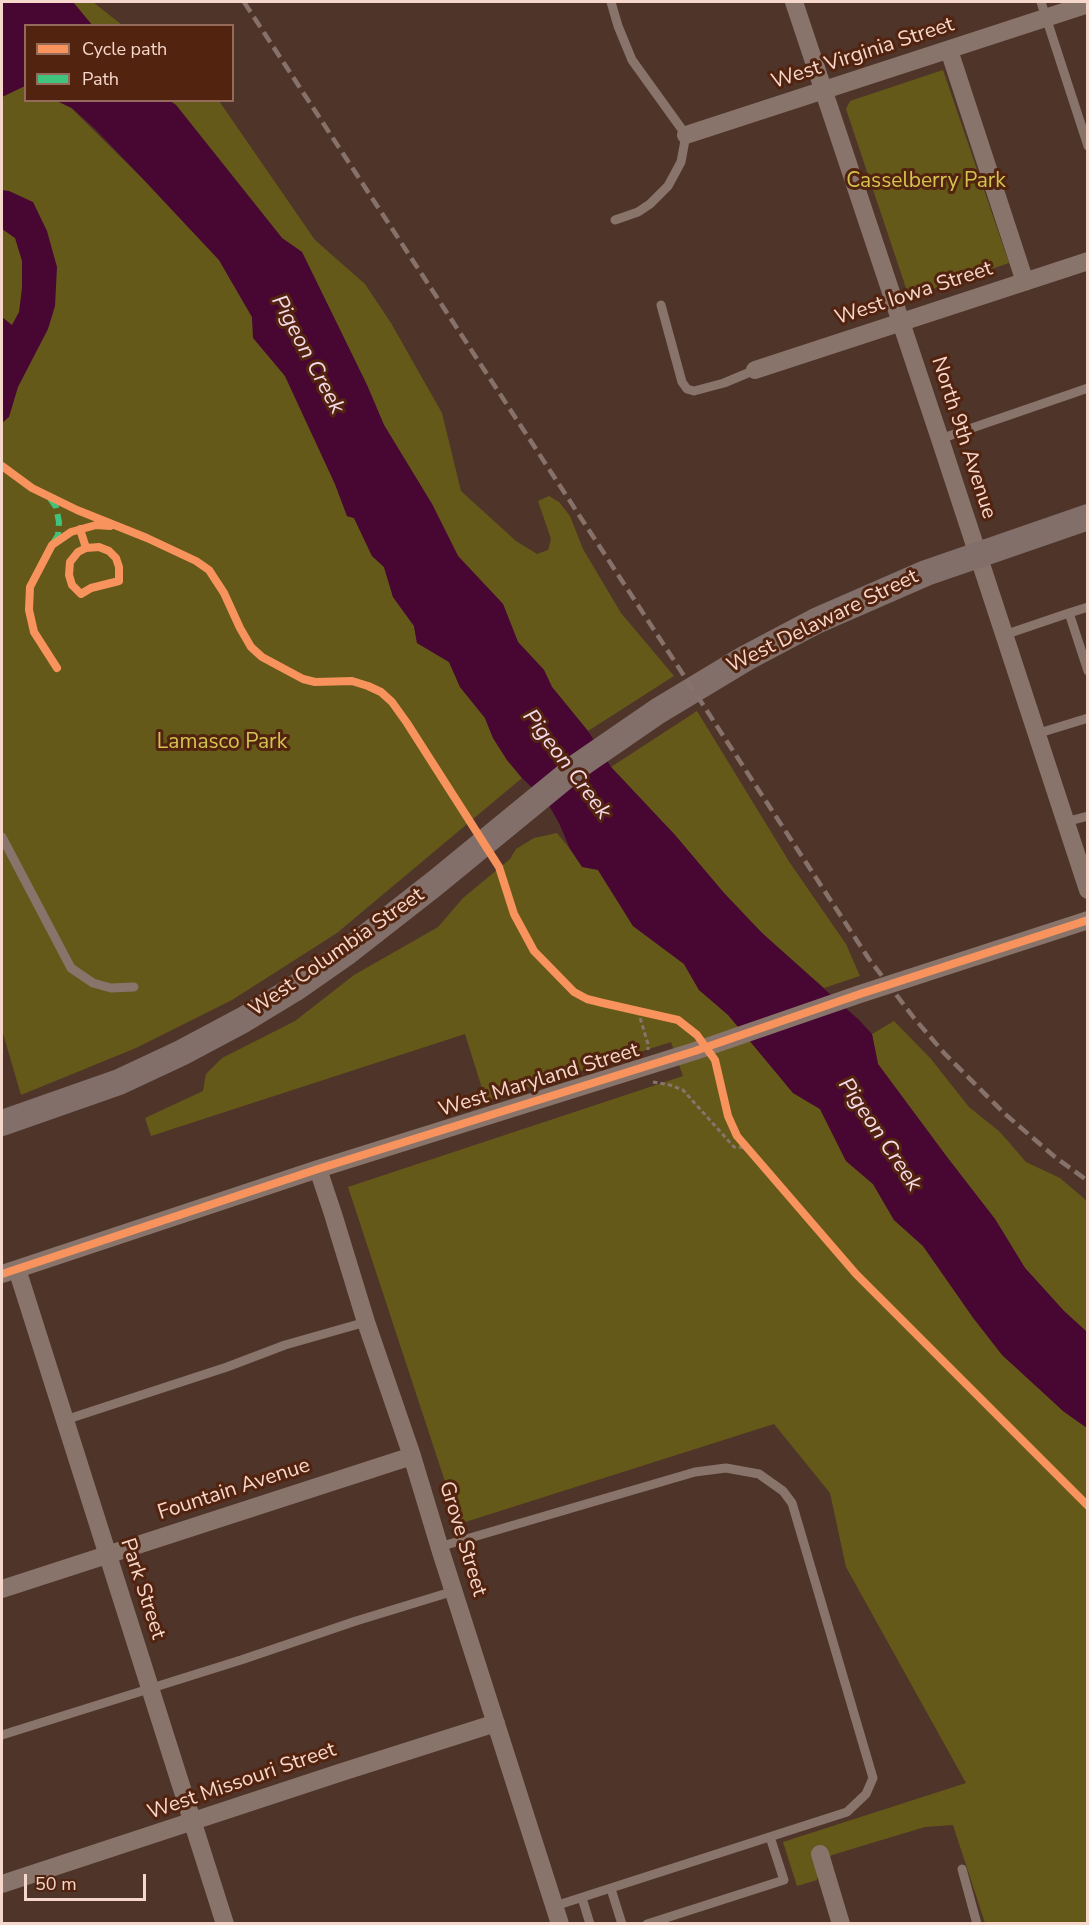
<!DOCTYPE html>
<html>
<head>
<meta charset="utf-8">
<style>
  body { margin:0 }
  #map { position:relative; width:1089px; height:1925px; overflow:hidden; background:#4f3429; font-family:"Nunito Sans",sans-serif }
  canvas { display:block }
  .frame { position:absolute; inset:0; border:3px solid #f6d7cb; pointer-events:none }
  .legend { position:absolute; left:24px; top:24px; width:210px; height:78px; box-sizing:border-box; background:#52230f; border:2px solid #946b5a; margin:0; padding:8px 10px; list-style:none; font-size:18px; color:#f6d7cb }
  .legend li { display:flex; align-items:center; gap:12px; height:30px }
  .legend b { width:30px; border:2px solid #946b5a }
  .scale { position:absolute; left:24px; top:1874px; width:122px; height:27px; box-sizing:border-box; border:3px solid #f6d7cb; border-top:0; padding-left:8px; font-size:18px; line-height:21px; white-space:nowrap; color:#f6d7cb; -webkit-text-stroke:4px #52230f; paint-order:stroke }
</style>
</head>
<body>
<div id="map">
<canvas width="1089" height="1925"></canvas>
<div class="frame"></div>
<ul class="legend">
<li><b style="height:8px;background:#f8935d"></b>Cycle path</li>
<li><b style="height:8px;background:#40c37c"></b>Path</li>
</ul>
<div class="scale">50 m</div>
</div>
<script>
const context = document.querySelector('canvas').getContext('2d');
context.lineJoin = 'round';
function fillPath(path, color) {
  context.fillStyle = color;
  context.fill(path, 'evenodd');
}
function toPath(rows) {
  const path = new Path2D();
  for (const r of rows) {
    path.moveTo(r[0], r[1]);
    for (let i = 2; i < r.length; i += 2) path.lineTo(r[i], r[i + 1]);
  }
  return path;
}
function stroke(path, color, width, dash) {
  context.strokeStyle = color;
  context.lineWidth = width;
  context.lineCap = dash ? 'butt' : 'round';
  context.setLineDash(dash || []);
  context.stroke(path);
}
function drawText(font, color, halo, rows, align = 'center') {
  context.font = font + ' "Nunito Sans",sans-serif';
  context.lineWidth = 6;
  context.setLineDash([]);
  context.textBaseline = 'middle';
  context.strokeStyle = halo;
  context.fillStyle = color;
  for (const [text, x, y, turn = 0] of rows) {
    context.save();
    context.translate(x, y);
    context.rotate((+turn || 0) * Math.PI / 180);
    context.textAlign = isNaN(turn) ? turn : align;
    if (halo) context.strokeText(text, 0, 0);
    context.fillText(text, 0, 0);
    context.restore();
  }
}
const green = toPath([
  [73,2,93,2,122,25,92,25],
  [2,55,25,84,26,100,57,101,71,108,144,180,219,260,252,317,254,338,285,376,335,484,347,516,354,518,372,556,384,567,393,597,414,626,417,643,449,662,460,687,485,718,493,738,507,760,522,778,337,933,232,1000,136,1048,21,1095,2,1030],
  [943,70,1009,263,909,297,846,109,850,101],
  [170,101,219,101,315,240,365,284,391,323,442,413,461,491,516,541,537,554,548,550,551,539,538,501,549,496,559,502,570,516,583,549,621,613,674,676,588,731,552,687,544,670,518,642,503,604,458,556,432,504,384,425,367,385,302,252,282,238,176,105],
  [697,711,790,863,846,944,860,976,824,988,762,933,724,893,675,835,611,767],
  [557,833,570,849,598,870,633,926,684,964,699,990,729,1015,793,1093,820,1109,846,1161,873,1184,894,1220,923,1246,974,1319,1063,1411,1087,1428,1087,1923,985,1923,953,1825,925,1827,832,1855,819,1866,817,1880,797,1886,783,1842,966,1783,846,1567,830,1493,774,1424,459,1524,348,1187,683,1076,671,1042,486,1101,465,1034,151,1136,145,1118,203,1091,206,1074,222,1058,295,1021,354,975,438,927,463,898,510,859,516,849,534,838],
  [894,1021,931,1059,969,1107,1000,1132,1026,1162,1060,1178,1087,1201,1087,1332,1064,1311,1025,1268,995,1219,947,1157,878,1064,872,1034]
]);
const water = toPath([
  [2,2,73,2,92,25,26,26,25,86,2,97,2,59,3,57,2,55],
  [57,101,170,101,176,105,282,238,302,252,367,385,384,425,432,504,458,556,503,604,518,642,544,670,552,687,588,731,611,767,675,835,724,893,762,933,859,1020,872,1034,878,1064,947,1157,995,1219,1025,1268,1064,1311,1087,1332,1087,1428,1063,1411,1002,1355,974,1319,923,1246,894,1220,873,1184,846,1161,820,1109,793,1093,728,1015,699,990,684,964,633,926,598,870,582,867,570,849,559,823,547,802,522,778,507,760,493,738,485,718,460,687,449,662,417,643,414,626,393,597,384,567,372,556,354,518,347,516,335,484,285,376,253,338,252,317,219,260,144,180,95,129,72,108],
  [2,190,9,191,33,202,47,231,57,267,55,306,48,329,18,387,9,417,2,423,2,317,12,325,19,312,22,288,22,261,15,238,2,229]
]);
const path = toPath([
  [80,529,86,548,78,552,70,562,69,575,72,585,81,594,91,588,119,581,119,567,116,558,109,551,99,547,86,548],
  [638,1011,648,1044,648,1050],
  [653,1082,670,1085,683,1090,734,1147,748,1148]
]);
const service = toPath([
  [611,2,618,26,632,60,686,135,681,162,668,186,650,204,638,212,615,220],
  [1041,2,1088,146],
  [661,305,682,382,687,389,694,391,724,383,755,370],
  [940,439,1088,388],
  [1069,613,1088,607],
  [1004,635,1069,613,1088,671],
  [1036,734,1088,718],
  [1065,822,1088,816],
  [2,837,71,968,93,983,111,988,134,987],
  [65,1420,227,1367,285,1345,366,1322],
  [439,1547,695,1472,726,1468,759,1474,783,1491,792,1503,873,1778,866,1794,847,1812,555,1906],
  [2,1735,241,1660,356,1621,454,1591],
  [962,1869,977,1924],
  [611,1889,622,1924],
  [582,1898,590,1924],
  [647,1924,784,1880,770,1837]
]);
const minor = toPath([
  [794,2,940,439,1088,890],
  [949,50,1025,282],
  [686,135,1088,4],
  [755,370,1088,261],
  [318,1169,333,1214,366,1322,412,1456,441,1552,560,1924],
  [17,1269,225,1924],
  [2,1274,318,1169,695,1051,860,994,1088,920],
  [2,1589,412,1456],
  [820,1854,841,1924],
  [2,1884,342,1772,496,1723]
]);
const secondary = toPath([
  [2,1123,119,1082,181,1053,243,1020,294,989,347,952,434,884,578,766,658,711,746,658,816,621,926,573,1088,517]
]);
const rail = toPath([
  [244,2,869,959,914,1018,945,1054,1005,1114,1055,1157,1088,1181]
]);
const quiet = toPath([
  [50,498,56,507,59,522,58,535,53,543]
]);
const cycleway = toPath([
  [2,466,32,488,77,510,147,538,196,561,209,570,224,593,240,628,251,647,262,657,303,679,315,682,352,681,368,686,381,692,392,702,407,723,499,867,514,914,534,951,574,992,587,999,603,1003,678,1020,697,1035,715,1060,728,1116,737,1136,856,1274,1088,1506],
  [80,529,86,548,78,552,70,562,69,575,72,585,81,594,91,588,119,581,119,567,116,558,109,551,99,547,86,548],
  [57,668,34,632,29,610,30,587,52,545,71,532,96,525,110,526],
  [2,1274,318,1169,695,1051,860,994,1088,920]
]);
const streetNames = [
  ["West Virginia Street",863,54,-18],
  ["West Iowa Street",914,294,-18],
  ["North 9th Avenue",963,438,72],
  ["West Delaware Street",823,622,-26],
  ["West Columbia Street",337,953,-35],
  ["West Maryland Street",539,1081,-17],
  ["Fountain Avenue",234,1490,-18],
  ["Grove Street",462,1539,73],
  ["Park Street",142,1589,72],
  ["West Missouri Street",242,1782,-19]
];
const parkNames = [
  ["Casselberry Park",926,182],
  ["Lamasco Park",222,743]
];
const waterNames = [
  ["Pigeon Creek",307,355,62],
  ["Pigeon Creek",566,765,53],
  ["Pigeon Creek",879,1135,56]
];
fillPath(green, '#655919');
fillPath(water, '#480633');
stroke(path, '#87746c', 3, [4.5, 3]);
stroke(service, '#88746b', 9);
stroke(minor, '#88746b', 18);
stroke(secondary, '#826f6a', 26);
stroke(rail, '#86726a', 4.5, [12, 6]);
stroke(quiet, '#40c37c', 6, [12, 6]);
stroke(cycleway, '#f8935d', 8);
drawText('21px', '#f6d7cb', '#52230f', streetNames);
drawText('21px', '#d2c44f', '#52230f', parkNames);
drawText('italic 22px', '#f4dbe9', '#52230f', waterNames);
</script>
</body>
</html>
